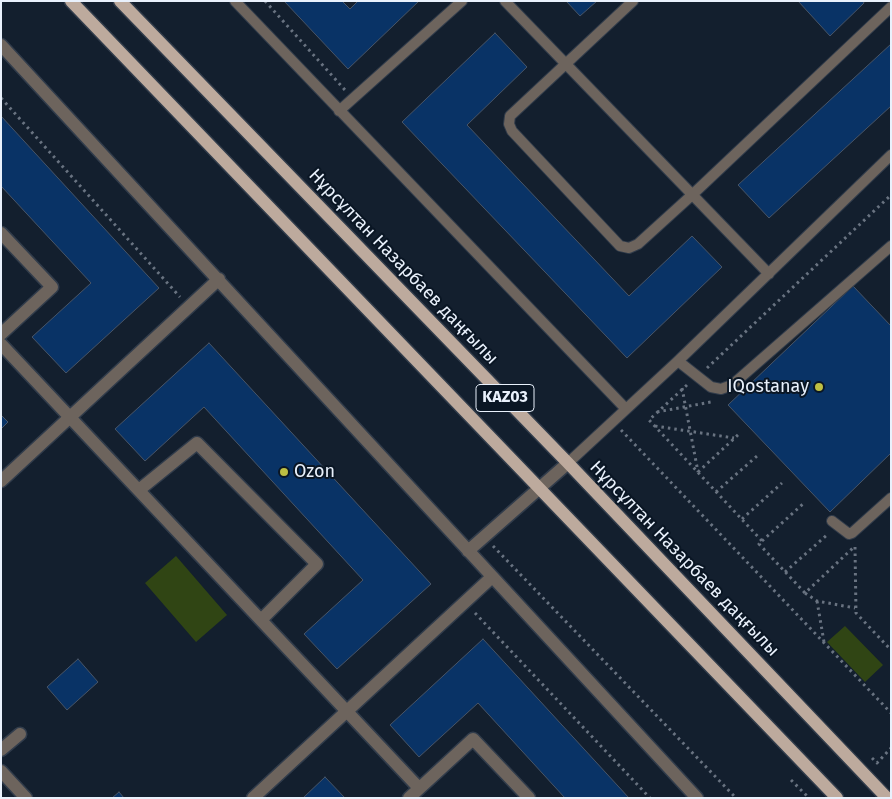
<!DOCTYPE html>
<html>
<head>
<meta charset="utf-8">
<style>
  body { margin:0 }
  #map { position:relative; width:892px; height:799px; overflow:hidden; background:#131f2e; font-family:"Fira Sans",sans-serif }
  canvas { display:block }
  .frame { position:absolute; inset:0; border:2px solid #e9f1fc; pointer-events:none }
</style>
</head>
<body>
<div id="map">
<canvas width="892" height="799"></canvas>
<div class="frame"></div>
</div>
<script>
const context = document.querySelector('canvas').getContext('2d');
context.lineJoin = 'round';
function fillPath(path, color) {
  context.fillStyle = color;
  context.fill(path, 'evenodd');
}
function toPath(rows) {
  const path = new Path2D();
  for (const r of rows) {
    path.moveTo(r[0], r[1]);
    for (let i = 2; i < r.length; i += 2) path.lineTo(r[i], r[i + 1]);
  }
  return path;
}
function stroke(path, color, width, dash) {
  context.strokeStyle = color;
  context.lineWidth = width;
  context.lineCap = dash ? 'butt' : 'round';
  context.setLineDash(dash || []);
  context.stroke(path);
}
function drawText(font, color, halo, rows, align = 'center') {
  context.font = font + ' "Fira Sans",sans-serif';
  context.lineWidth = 4;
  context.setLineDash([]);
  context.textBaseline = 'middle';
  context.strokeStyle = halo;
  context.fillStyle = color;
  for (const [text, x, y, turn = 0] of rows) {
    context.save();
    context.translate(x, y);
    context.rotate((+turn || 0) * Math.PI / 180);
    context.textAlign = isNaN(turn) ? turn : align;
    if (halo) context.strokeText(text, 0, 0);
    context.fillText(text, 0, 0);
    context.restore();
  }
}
const green = toPath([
  [176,556,227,615,196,642,145,583],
  [845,626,883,665,865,682,827,642]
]);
const building = toPath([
  [284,1,342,1,350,9,358,1,419,1,348,69,284,1],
  [566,1,597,1,580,16,566,1],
  [798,1,863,1,864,3,830,36,798,1],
  [495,33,527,67,467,125,629,296,692,236,722,267,627,358,402,122,495,33],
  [891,44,891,106,769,218,738,185,891,44],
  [1,116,159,288,66,373,32,337,91,283,1,186,1,116],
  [853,286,891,326,891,453,830,512,728,405,853,286],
  [209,343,431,584,337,669,304,634,363,580,204,407,145,461,115,429,209,343],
  [1,415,8,422,1,429,1,415],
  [483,639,629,798,565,798,478,703,419,757,390,725,483,639],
  [78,659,98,682,67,710,47,687,78,659],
  [325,777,345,798,303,798,325,777],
  [119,792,124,798,112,798,119,792]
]);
const path = toPath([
  [265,1,345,90],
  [1,98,180,297],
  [707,368,891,195],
  [687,385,649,420,762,541,759,544,805,593,855,546],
  [682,388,698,472],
  [657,412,711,402],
  [655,426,734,438],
  [621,430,891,713],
  [698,472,739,434],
  [716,492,757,456],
  [742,519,782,483],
  [762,541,804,503],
  [493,546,736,798],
  [855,547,856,613,891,650],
  [785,572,828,534],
  [805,593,817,601,855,608],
  [817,601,824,642],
  [475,613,650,798],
  [872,758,877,763,891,748],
  [791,780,809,798]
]);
const service = toPath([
  [235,1,625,408],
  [505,1,769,274],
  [633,1,510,116,509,124,512,131,620,246,629,248,638,244,692,195,891,7],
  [339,111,462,1],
  [678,361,711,387,721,389,732,385,891,246],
  [568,463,678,361,891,155],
  [832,521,849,534,852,533,891,498]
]);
const minor = toPath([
  [1,45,697,798],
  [1,233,52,287,1,334],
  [1,344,419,788],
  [1,481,219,279],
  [139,490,197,443,317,564,261,620],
  [468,551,568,463],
  [1,750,20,734],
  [1,771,26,798],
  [253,798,492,577],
  [409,798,473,739,529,798]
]);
const primary = toPath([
  [71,1,837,798],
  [120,1,568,463,887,798]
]);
const markers = [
  [819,387,5,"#bdbf43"],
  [284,472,5,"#bdbf43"]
];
const shields = [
  [505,398,58]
];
const shieldNames = [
  ["KАZ03",505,398]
];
const streetNames = [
  ["Нұрсұлтан Назарбаев даңғылы",403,267,46],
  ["Нұрсұлтан Назарбаев даңғылы",684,559,46]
];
const poiNames = [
  ["IQostanay",809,387],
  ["Ozon",294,472,"left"]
];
fillPath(green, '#304514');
fillPath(building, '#093366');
stroke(building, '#485567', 1);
stroke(service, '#313c4b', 12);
stroke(minor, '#313c4b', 15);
stroke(primary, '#313c4b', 15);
stroke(path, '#697381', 3, [2.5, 4]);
stroke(service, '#6d645d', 10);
stroke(minor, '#6d645d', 12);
stroke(primary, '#bdaa9d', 12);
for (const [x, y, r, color] of markers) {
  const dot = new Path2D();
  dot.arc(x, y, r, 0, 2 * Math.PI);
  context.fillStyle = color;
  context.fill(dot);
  stroke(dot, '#0a1624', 2);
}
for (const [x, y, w] of shields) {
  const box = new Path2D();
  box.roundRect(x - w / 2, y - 13.5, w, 27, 4);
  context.fillStyle = '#0a1624';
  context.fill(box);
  stroke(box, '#e9f1fc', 1);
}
drawText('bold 16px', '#e9f1fc', null, shieldNames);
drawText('18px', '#e9f1fc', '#0a1624', streetNames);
drawText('18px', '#e9f1fc', '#0a1624', poiNames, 'right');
</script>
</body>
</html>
